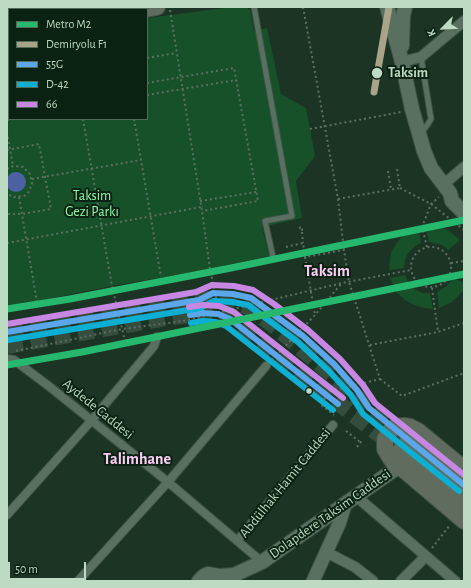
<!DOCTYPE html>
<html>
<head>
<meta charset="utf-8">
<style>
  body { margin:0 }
  #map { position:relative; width:471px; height:588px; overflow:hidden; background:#1c3424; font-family:"Alegreya Sans",sans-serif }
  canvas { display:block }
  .frame { position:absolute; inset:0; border:8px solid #bddbc2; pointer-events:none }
  .legend { position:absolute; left:8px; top:8px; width:140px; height:112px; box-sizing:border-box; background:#092211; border:1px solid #516c58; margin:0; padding:5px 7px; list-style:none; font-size:12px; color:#bddbc2 }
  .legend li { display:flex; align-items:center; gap:8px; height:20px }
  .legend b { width:20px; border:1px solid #516c58 }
  .north { position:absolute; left:423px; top:8px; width:40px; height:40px; -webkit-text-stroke:3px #092211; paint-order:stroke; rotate:246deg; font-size:11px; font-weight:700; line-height:16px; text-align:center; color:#bddbc2 }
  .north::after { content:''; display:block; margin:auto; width:14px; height:18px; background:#bddbc2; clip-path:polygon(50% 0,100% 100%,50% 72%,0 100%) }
  .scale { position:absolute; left:8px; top:562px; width:78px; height:18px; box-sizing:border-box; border:2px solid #bddbc2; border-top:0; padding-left:5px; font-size:12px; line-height:14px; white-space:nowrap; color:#bddbc2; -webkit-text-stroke:3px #092211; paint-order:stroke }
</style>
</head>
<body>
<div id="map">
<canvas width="471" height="588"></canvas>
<div class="frame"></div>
<ul class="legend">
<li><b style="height:5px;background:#26b86e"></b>Metro M2</li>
<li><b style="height:5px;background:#a9a389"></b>Demiryolu F1</li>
<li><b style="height:5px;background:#5aa8eb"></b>55G</li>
<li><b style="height:5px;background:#0dafd3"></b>D-42</li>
<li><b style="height:5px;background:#c787e3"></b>66</li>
</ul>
<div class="north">K</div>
<div class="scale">50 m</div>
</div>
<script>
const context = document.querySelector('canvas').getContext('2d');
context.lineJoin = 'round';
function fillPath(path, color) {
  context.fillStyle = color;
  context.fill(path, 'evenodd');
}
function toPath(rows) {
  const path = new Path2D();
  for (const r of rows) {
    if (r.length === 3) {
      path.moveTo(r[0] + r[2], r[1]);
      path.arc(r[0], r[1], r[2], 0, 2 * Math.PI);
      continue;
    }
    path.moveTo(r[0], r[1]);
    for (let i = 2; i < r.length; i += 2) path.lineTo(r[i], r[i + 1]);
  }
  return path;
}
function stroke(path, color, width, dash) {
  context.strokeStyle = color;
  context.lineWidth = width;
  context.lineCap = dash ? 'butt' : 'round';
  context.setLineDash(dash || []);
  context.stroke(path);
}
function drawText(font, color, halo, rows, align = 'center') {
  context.font = font + ' "Alegreya Sans",sans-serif';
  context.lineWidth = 4;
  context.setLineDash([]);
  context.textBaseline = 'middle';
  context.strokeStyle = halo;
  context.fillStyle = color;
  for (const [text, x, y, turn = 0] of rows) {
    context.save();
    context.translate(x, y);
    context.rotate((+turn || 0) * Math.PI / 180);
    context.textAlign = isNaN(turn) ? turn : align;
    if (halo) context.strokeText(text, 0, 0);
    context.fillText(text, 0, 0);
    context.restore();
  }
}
const green = toPath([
  [233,7,245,7,250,10,254,31,267,28,281,94,306,108,315,156,296,181,302,218,262,227,269,256,210,269,112,286,7,307,7,43,9,43,9,119,147,119,147,18],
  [425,226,440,227,449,231,460,240,448,250,442,245,429,242],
  [419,227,421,243,415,246,408,253,405,260,404,268,389,270,391,253,396,244,402,236],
  [405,275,409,284,416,290,423,293,430,293,433,309,424,308,414,305,405,300,397,293,390,278],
  [453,278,464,283,464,290,452,302,439,308,437,292,447,286]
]);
const water = toPath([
  [16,182,10]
]);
const primaryTunnel = toPath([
  [7,332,209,299,233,301,248,307,273,325,322,366,369,408,404,436],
  [7,346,167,318,203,313,218,314,230,319,400,451]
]);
const path = toPath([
  [303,7,338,199,344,250,349,282,380,379,331,391,320,404,334,415],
  [170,10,202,211,210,269,219,312],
  [147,58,176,53],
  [147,83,234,68,258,201,202,211],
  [147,95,236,80],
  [83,119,112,286,125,341],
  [134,119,161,277],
  [7,120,15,119],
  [310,129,401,112],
  [7,132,13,166],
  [7,150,39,144,51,209,22,214,7,214],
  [7,169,13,166,23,167,30,174,32,184,28,193,24,196,14,197,7,194],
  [388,171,391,189],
  [32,179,141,160],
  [400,188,431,204,464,230],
  [19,197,37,302],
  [338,199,400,188,397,169],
  [200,201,256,192],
  [299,228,302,227,302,232,300,232],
  [302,232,303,243],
  [7,243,201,207],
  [431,267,20],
  [286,247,303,243,305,257,344,250],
  [427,247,422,227,431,204,439,197],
  [305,257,315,315],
  [451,263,464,261],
  [432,288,438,332,464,323],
  [232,331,244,341],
  [370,345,438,332],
  [16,351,122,329,183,321,342,283,411,270],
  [272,360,315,315,341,284],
  [380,379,402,396,464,373],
  [346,431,360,442],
  [357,447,363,439],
  [432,548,450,525]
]);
const service = toPath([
  [254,7,292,216,265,221,273,257],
  [421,133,428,124,431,119,421,57]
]);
const pedestrian = toPath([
  [7,359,14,360,50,387,168,482,262,562],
  [7,515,91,421,154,346,157,337],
  [237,541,333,425],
  [78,581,168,482,266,366]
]);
const minor = toPath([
  [402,62,421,57,464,21],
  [443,185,464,167],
  [357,497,455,581],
  [326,552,355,567,373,581],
  [401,581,425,557]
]);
const tertiary = toPath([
  [313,581,339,524,345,505]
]);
const secondary = toPath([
  [387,7,402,62,412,109,424,151,431,168,450,193,452,201,464,213],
  [402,46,403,16,405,7],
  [199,581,204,576,208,574,219,576,234,575,262,562,398,467]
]);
const primary = toPath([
  [146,9,157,7],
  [7,33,9,33],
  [408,439,464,485],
  [400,451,464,505],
  [464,469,418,431,410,427,404,426,395,427,390,431,385,439,385,449,391,459,464,521]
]);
const bus1 = toPath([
  [190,315,203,313,218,314,230,319,338,404],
  [7,332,199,300,213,293,233,294,251,298,303,336,334,364,357,390,369,408,464,485]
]);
const bus2 = toPath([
  [191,323,203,321,216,322,226,326,333,410],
  [8,340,200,308,214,301,232,302,248,305,298,342,328,370,351,395,363,414,459,491]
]);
const bus3 = toPath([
  [189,307,203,305,219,306,234,312,343,398],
  [7,324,196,292,212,285,234,286,253,290,274,304,308,330,340,359,363,385,375,403,464,475]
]);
const rail1 = toPath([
  [374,92,389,7]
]);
const metro1 = toPath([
  [7,309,70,299,231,268,464,220],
  [7,365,82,352,464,274]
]);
const markers = [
  [377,73,6,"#bddbc2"],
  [309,391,3.5,"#bddbc2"]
];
const stopNames = [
  ["Taksim",388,73]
];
const parkNames = [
  ["Taksim",92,196],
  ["Gezi Parkı",92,212]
];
const streetNames = [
  ["Aydede Caddesi",98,409,39],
  ["Abdülhak Hamit Caddesi",285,483,-51],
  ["Dolapdere Taksim Caddesi",330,514,-35]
];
const quarterNames = [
  ["Taksim",327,271],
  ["Talimhane",137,459]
];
fillPath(green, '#16512a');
fillPath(water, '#4c60a2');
stroke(primaryTunnel, '#344d3c', 16, [16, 8]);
stroke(service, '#3d5142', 7);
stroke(pedestrian, '#3d5142', 10);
stroke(minor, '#3d5142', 12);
stroke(tertiary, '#3d5142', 15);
stroke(secondary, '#3d5142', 16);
stroke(primary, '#3d5142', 18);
stroke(path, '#5d7062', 2, [2, 3]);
stroke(service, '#596f5f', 5);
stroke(pedestrian, '#596f5f', 8);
stroke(minor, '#596f5f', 10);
stroke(tertiary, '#596f5f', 13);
stroke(secondary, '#596f5f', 14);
stroke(primary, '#5f6c5e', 16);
stroke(bus1, '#5aa8eb', 6);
stroke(bus2, '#0dafd3', 6);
stroke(bus3, '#c787e3', 6);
stroke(rail1, '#a9a389', 7);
stroke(metro1, '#26b86e', 7);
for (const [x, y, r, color] of markers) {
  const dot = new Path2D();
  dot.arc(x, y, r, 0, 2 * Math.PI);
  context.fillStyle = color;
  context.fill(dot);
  stroke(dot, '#092211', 1.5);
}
drawText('bold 14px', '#bddbc2', '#092211', stopNames, 'left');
drawText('14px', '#90faab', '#092211', parkNames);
drawText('14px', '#bddbc2', '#092211', streetNames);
drawText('bold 16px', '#feccf7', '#092211', quarterNames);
</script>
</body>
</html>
